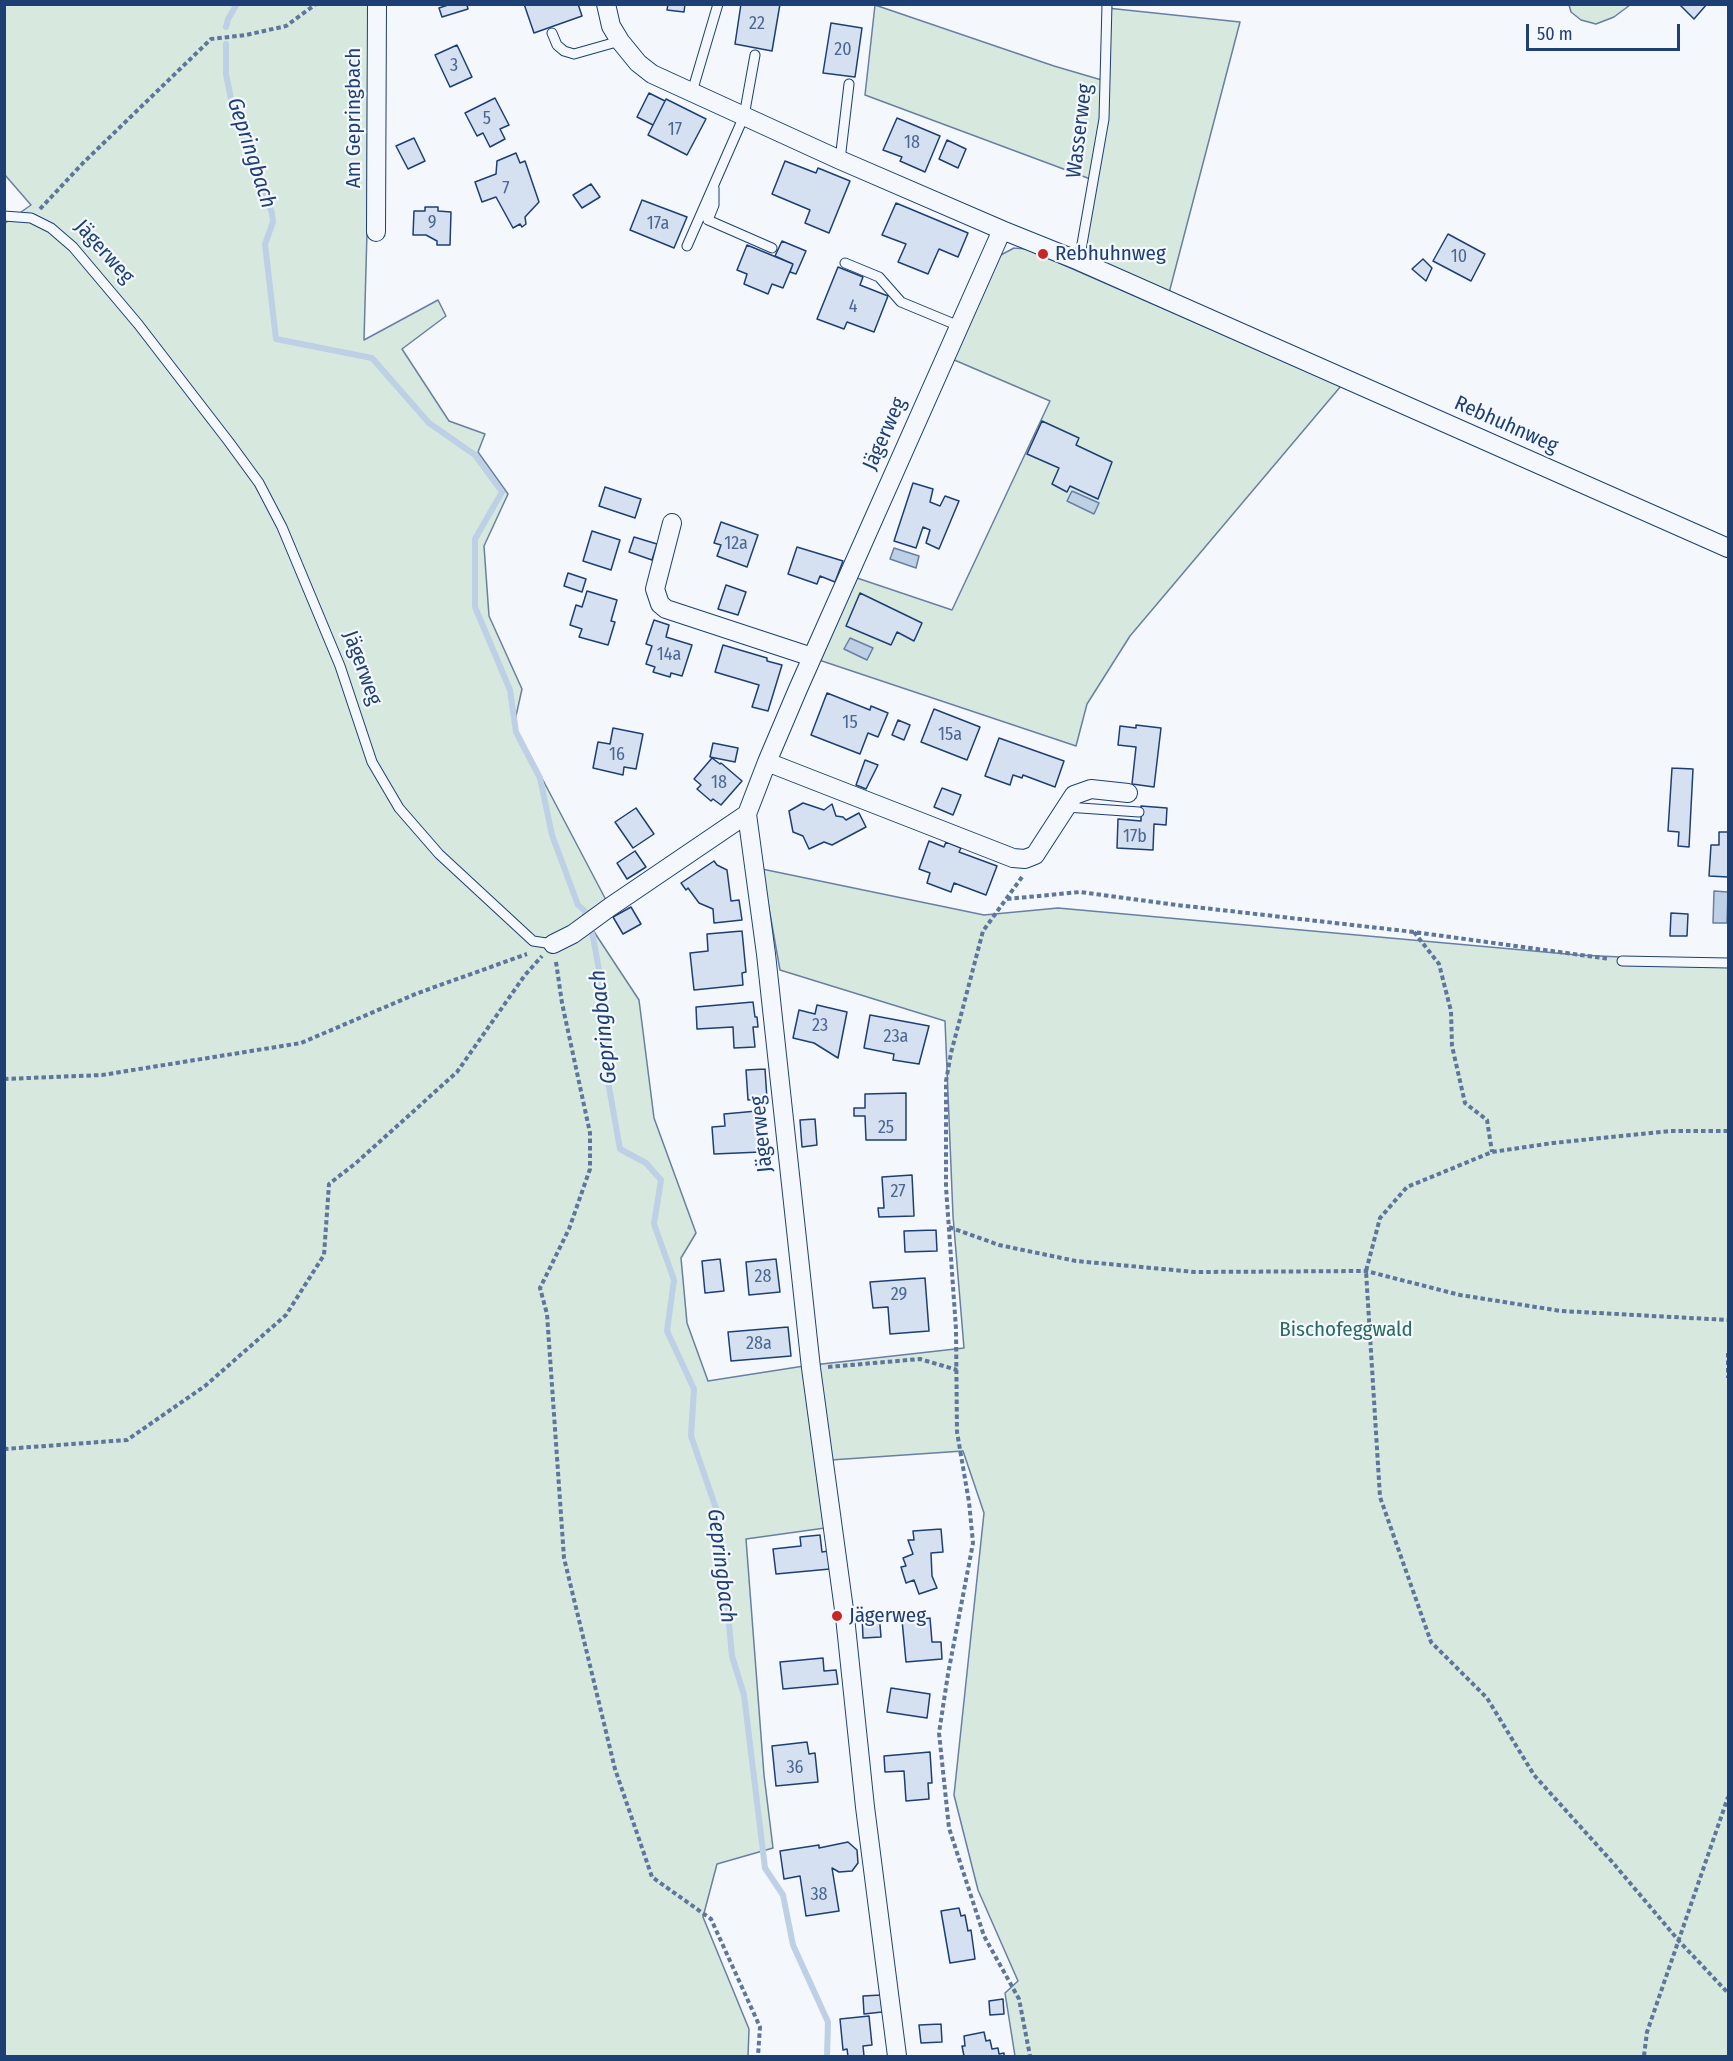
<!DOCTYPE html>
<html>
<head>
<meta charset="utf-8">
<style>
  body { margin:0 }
  #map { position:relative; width:1733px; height:2061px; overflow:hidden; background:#f4f7fb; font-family:"Fira Sans Condensed",sans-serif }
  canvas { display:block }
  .frame { position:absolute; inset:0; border:6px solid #1d3f73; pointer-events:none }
  .scale { position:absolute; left:1526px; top:24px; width:154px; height:27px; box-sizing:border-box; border:3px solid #1d3f73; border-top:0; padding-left:8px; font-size:18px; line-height:21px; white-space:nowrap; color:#1d3f73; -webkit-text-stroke:4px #f4f7fb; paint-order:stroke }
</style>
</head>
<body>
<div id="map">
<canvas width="1733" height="2061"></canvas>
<div class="frame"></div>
<div class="scale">50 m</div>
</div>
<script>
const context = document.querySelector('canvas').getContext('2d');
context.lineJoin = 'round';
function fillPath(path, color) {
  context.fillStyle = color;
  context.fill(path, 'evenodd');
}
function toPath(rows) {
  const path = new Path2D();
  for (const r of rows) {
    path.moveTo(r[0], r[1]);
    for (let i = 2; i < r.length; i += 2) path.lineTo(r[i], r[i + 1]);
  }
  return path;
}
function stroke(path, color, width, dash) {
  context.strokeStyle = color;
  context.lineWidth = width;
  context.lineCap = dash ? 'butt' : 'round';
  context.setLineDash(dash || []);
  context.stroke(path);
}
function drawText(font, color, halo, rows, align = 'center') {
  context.font = font + ' "Fira Sans Condensed",sans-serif';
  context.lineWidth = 4.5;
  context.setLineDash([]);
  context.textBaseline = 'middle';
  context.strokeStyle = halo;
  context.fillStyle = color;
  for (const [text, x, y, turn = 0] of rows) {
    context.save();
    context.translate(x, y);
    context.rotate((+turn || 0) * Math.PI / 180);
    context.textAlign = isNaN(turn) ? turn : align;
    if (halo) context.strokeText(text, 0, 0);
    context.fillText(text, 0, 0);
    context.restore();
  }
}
const green = toPath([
  [5,5,368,5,367,232,364,340,438,300,446,316,402,349,449,421,485,434,478,452,508,494,484,546,489,616,522,689,514,725,606,900,583,915,639,1000,654,1118,696,1233,681,1258,687,1323,708,1381,804,1366,964,1348,953,1216,945,1021,780,970,762,869,984,915,1058,908,1578,955,1728,962,1728,2056,1015,2056,1005,1993,1018,1981,978,1890,954,1795,984,1513,963,1451,816,1461,825,1528,746,1539,764,1775,773,1848,717,1864,703,1917,749,2029,748,2056,5,2056,4,224,31,205,5,175,5,5],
  [875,5,1054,66,1105,81,1107,8,1240,22,1169,293,1080,254,1093,180,865,95,875,5],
  [1569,5,1569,4,1630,5,1614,17,1596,24,1581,20,1571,12,1569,5],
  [1014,248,1027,249,1341,386,1130,636,1087,704,1076,746,819,660,857,578,952,610,1050,401,952,359,997,257,1014,248]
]);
const water = toPath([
  [1072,491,1099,503,1094,514,1067,501,1072,491],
  [894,548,919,556,916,568,890,559,894,548],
  [850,638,873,648,867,660,844,649,850,638],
  [1714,891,1728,892,1727,923,1713,923,1714,891]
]);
const stream = toPath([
  [226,27,228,19,237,4],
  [226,44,226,74,232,104,272,213,273,222,265,244,276,339,372,358,429,423,475,455,502,492,475,539,475,607,510,690,516,732,540,778,552,835,578,905,585,911,593,937,606,1008,604,1059,620,1149,646,1163,661,1180,654,1224,674,1280,667,1331,694,1389,691,1436,719,1517,732,1656,744,1695,765,1868,783,1895,793,1945,828,2022,827,2056]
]);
const building = toPath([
  [451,4,469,4,467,5,468,9,442,17,439,8,451,4],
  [524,4,578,4,582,16,534,33,524,4],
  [668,4,685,4,684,12,667,10,668,4],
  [741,4,780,4,772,51,735,44,741,4],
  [1679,4,1707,4,1694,19,1679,4],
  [831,23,862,28,855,77,823,73,831,23],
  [457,45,472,77,450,87,435,55,457,45],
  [649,93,665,101,653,125,637,117,649,93],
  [495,98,509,125,500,129,505,139,490,147,483,133,477,136,465,113,495,98],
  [666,99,706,119,687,155,648,135,666,99],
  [897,118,940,136,925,172,900,161,902,157,883,150,897,118],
  [414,138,425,161,408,169,396,146,414,138],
  [947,140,966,149,958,168,939,159,947,140],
  [516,153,520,163,525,161,539,202,525,217,526,224,522,227,520,224,513,228,496,197,482,202,475,182,496,174,497,161,516,153],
  [785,161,816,173,818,168,850,181,829,233,805,223,810,210,772,194,785,161],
  [591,184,600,197,582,208,573,195,591,184],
  [642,200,687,217,674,248,630,230,642,200],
  [896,203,968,233,958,257,939,249,928,274,898,262,906,244,882,235,896,203],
  [425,207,438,207,438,211,451,212,450,245,437,245,437,241,426,235,413,235,414,211,425,211,425,207],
  [1448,234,1485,254,1471,281,1433,261,1448,234],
  [782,241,806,251,796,274,790,272,793,264,775,256,782,241],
  [747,245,793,264,783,288,772,284,768,294,744,284,747,274,737,270,747,245],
  [1423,259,1432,268,1426,281,1412,269,1423,259],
  [838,267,863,277,860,285,888,296,874,332,847,322,844,329,817,319,838,267],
  [1042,421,1079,438,1076,445,1112,462,1098,499,1070,486,1067,492,1052,484,1059,468,1027,454,1042,421],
  [913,483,933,489,930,502,940,506,945,496,959,501,939,549,926,543,930,530,923,527,916,548,894,541,913,483],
  [605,487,641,499,635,518,599,506,605,487],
  [721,522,758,535,747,567,717,556,721,545,714,543,721,522],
  [592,531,620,540,611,570,583,561,592,531],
  [634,537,657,544,652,560,629,552,634,537],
  [797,547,843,561,835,582,820,576,817,584,788,574,797,547],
  [568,573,586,579,582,592,564,586,568,573],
  [726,585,746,592,738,615,718,609,726,585],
  [587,591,617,600,611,621,615,622,608,645,579,637,582,629,570,625,576,605,582,607,587,591],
  [860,593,922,623,914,641,897,632,891,645,846,626,860,593],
  [654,620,669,625,666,637,692,645,682,676,671,673,670,677,653,672,655,667,646,664,652,646,646,644,654,620],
  [723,645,767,658,767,661,782,665,768,711,752,707,759,685,715,672,723,645],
  [827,693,870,710,871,706,888,713,878,737,868,733,860,754,811,735,827,693],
  [934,709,980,727,967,760,921,742,934,709],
  [898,720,910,725,904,740,892,735,898,720],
  [1136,725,1161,728,1154,787,1132,784,1136,747,1118,745,1120,726,1136,728,1136,725],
  [613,728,643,734,636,769,624,767,623,775,593,768,598,742,610,744,613,728],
  [999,738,1064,761,1055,787,1023,775,1022,778,1013,775,1010,785,985,776,999,738],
  [713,743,738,748,735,762,710,757,713,743],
  [712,758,720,764,721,763,742,781,721,805,713,799,711,801,697,789,701,785,694,779,712,758],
  [865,760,878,765,866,789,856,785,865,760],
  [1672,768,1693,769,1689,847,1678,846,1679,832,1668,831,1672,768],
  [942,788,961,795,953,815,934,807,942,788],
  [803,803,824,810,832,804,836,816,843,817,846,820,859,813,866,827,832,845,824,842,809,849,803,836,793,832,789,811,803,803],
  [1141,806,1167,808,1166,825,1154,824,1153,850,1117,848,1118,819,1141,821,1141,806],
  [636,808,654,834,633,848,615,822,636,808],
  [1719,832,1728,832,1728,877,1709,876,1711,845,1719,845,1719,832],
  [929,841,944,847,946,842,961,848,959,852,997,866,986,895,954,883,951,892,927,883,930,873,919,869,929,841],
  [635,851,646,867,627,879,617,863,635,851],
  [714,861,717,865,727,870,731,901,739,900,742,920,714,923,713,909,699,903,688,888,686,890,681,883,714,861],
  [631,907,641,924,623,934,613,917,631,907],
  [1671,913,1688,914,1687,936,1670,936,1671,913],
  [742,931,746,972,742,973,743,985,694,990,690,953,708,951,707,934,742,931],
  [753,1002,755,1017,757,1017,758,1027,753,1027,755,1047,734,1048,733,1027,697,1029,696,1007,753,1002],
  [817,1005,847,1012,838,1058,814,1043,793,1038,799,1010,815,1014,817,1005],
  [870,1015,929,1026,919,1064,893,1060,894,1054,864,1048,870,1015],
  [765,1069,767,1099,748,1100,746,1070,765,1069],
  [906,1093,906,1140,866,1140,865,1116,854,1116,854,1108,865,1108,865,1094,906,1093],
  [757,1111,761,1152,714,1154,712,1127,725,1126,724,1114,757,1111],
  [815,1119,817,1145,802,1147,800,1120,815,1119],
  [912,1175,914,1216,879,1217,878,1208,884,1208,882,1177,912,1175],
  [936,1230,937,1251,905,1252,904,1231,936,1230],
  [720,1259,724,1291,705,1293,702,1261,720,1259],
  [776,1259,780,1292,749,1295,746,1262,776,1259],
  [925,1278,929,1331,890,1334,888,1307,873,1308,870,1282,925,1278],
  [788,1327,791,1356,731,1361,728,1332,788,1327],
  [941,1529,943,1552,931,1553,932,1576,937,1588,919,1594,914,1580,906,1583,901,1567,906,1566,903,1558,913,1554,908,1540,914,1540,913,1531,941,1529],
  [820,1535,822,1552,828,1551,830,1569,776,1574,773,1549,801,1546,800,1537,820,1535],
  [879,1613,881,1637,863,1638,862,1614,879,1613],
  [930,1618,932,1642,941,1642,942,1659,906,1662,902,1620,930,1618],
  [823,1658,824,1671,836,1670,838,1684,783,1689,780,1662,823,1658],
  [891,1688,930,1694,927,1718,887,1712,891,1688],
  [807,1742,809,1754,815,1753,818,1782,776,1786,772,1746,807,1742],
  [930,1752,932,1783,928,1783,929,1799,906,1801,904,1771,885,1772,884,1756,930,1752],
  [848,1842,857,1850,858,1863,852,1871,839,1872,832,1868,839,1911,806,1916,800,1876,784,1879,780,1851,819,1845,819,1848,848,1842],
  [959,1908,961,1916,965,1915,968,1931,971,1930,975,1959,950,1963,941,1911,959,1908],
  [881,1995,882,2012,864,2014,863,1996,881,1995],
  [1003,1999,1004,2014,990,2015,989,2001,1003,1999],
  [869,2016,872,2045,863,2046,864,2056,848,2056,847,2049,843,2050,840,2019,869,2016],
  [941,2024,942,2042,921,2043,919,2025,941,2024],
  [984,2032,986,2041,990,2040,992,2049,998,2048,999,2054,1004,2053,1004,2056,964,2056,962,2046,965,2046,964,2036,984,2032]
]);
const path = toPath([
  [40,209,83,163,211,39,246,35,286,26,316,4],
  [1022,877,983,931,951,1053,946,1081,946,1187,956,1329,957,1432,969,1502,973,1543,948,1674,939,1733,949,1828,984,1936,1019,1999,1030,2056],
  [1007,899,1080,892,1177,905,1414,932,1610,959],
  [1414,932,1439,964,1451,1011,1452,1046,1465,1103,1487,1120,1492,1152],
  [556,962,562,1003,590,1133,590,1169,569,1229,540,1288,547,1314,564,1558,615,1769,652,1877,711,1919,760,2027,758,2056],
  [4,1079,102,1075,301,1043,418,993,527,954],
  [1728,1131,1670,1131,1553,1143,1492,1152,1407,1187,1380,1218,1366,1271,1380,1497,1431,1642,1487,1698,1534,1775,1614,1864,1679,1941,1728,1993],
  [949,1227,999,1245,1076,1261,1195,1272,1366,1271,1460,1295,1561,1311,1728,1320],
  [1728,1353,1728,1378],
  [828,1367,920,1359,957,1370],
  [4,1449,127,1440,205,1386,286,1315,324,1255,329,1184,356,1163,457,1072,525,975,542,956],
  [1644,2056,1647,2032,1728,1797]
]);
const service = toPath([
  [552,33,557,45,564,51,574,54,620,41],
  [692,92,718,4],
  [840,160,849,84],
  [714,188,714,205,708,220,772,248],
  [4,216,31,218,51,228,73,247,138,324,229,442,259,483,282,527,340,666,372,762,399,808,439,854,533,941,553,944],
  [687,246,744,116,755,55],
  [1079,261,1104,119,1107,4],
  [845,263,879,277,901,302,959,326],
  [1066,807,1139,812],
  [1622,961,1728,963]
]);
const minor = toPath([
  [606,4,611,26,620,41,638,63,652,74,840,160,1002,230,1079,261,1728,548],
  [376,232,377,4],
  [672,523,655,589,660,604,666,609,812,657],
  [767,762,1013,858,1025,859,1035,855,1074,795,1091,789,1128,793],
  [553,944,573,934,610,907,747,814],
  [897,2056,865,1807,845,1617,811,1368,766,954,747,814,767,762,798,689,1002,230]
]);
const markers = [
  [1043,254,6,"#c62828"],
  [837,1616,6,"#c62828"]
];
const numberNames = [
  ["22",757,24],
  ["20",843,50],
  ["3",454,66],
  ["5",487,119],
  ["17",675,130],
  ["18",912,143],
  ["7",506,189],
  ["9",432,223],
  ["17a",658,224],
  ["10",1459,257],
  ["4",853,307],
  ["12a",736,544],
  ["14a",669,655],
  ["15",850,723],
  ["15a",950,735],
  ["16",617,755],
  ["18",719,783],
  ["17b",1135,837],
  ["23",820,1026],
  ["23a",896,1037],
  ["25",886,1128],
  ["27",898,1192],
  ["28",763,1277],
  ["29",899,1295],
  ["28a",759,1344],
  ["36",795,1768],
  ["38",819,1895]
];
const streetNames = [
  ["Am Gepringbach",354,118,-90],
  ["Wasserweg",1080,131,-83],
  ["Jägerweg",104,252,48],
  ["Rebhuhnweg",1506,425,24],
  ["Jägerweg",885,434,-66],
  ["Jägerweg",362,668,70],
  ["Jägerweg",762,1134,-96]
];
const poiNames = [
  ["Rebhuhnweg",1055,254],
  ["Jägerweg",849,1616]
];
const parkNames = [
  ["Bischofeggwald",1346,1330]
];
const waterNames = [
  ["Gepringbach",251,153,72],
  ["Gepringbach",604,1027,-96],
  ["Gepringbach",721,1566,83]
];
fillPath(green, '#d7e8df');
stroke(green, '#687fa3', 1.5);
fillPath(water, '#bed0e5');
stroke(water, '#687fa3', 1.5);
stroke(stream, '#bed0e5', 6);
fillPath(building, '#d5e0f0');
stroke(building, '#1d3f73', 1.5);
stroke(service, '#1d3f73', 11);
stroke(minor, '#1d3f73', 20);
stroke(path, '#5e769c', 4, [4.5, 3]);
stroke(service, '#f4f7fb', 9);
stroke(minor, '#f4f7fb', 18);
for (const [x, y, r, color] of markers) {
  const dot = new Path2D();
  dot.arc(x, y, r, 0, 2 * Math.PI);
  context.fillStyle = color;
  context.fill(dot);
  stroke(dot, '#f4f7fb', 2);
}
drawText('18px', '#4b6792', null, numberNames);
drawText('21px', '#1d3f73', '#f4f7fb', streetNames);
drawText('21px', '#1d3f73', '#f4f7fb', poiNames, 'left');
drawText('21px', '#2c6c60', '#f4f7fb', parkNames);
drawText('italic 22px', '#1d3f73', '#f4f7fb', waterNames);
</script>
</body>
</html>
